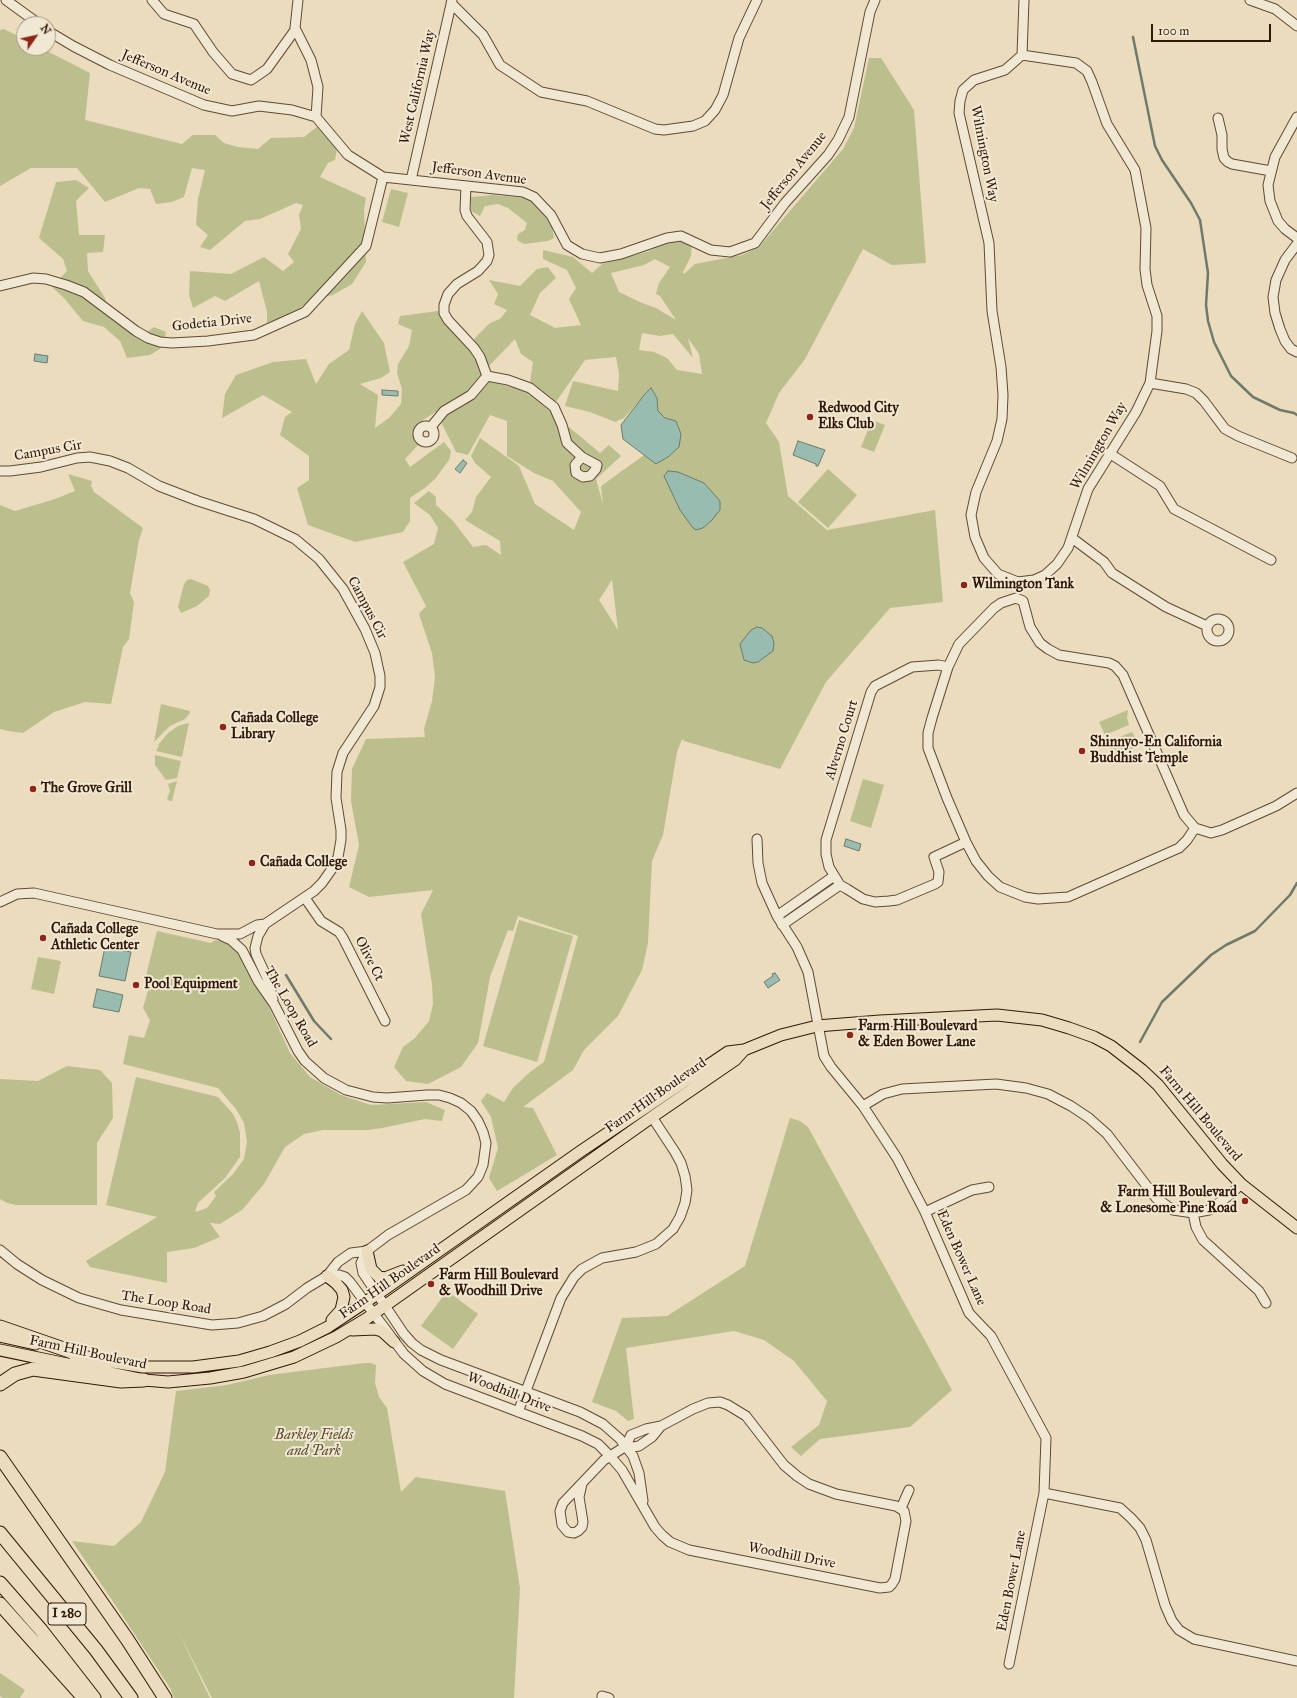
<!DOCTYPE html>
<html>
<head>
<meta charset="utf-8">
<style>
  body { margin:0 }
  #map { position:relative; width:1297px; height:1698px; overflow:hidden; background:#eadcbc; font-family:"IM FELL Great Primer",serif }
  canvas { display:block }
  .north { position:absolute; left:16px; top:16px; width:40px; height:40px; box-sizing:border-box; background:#f1e8d3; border:1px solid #a59582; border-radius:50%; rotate:56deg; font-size:11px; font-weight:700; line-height:16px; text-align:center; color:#321808 }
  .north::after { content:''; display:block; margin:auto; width:14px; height:18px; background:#8f2418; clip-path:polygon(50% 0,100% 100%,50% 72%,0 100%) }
  .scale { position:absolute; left:1151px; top:24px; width:120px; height:18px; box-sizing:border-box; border:2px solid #321808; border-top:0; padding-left:5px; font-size:12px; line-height:14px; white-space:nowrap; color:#321808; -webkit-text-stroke:3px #f1e8d3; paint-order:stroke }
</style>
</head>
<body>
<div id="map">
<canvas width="1297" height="1698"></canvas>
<div class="north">N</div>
<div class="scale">100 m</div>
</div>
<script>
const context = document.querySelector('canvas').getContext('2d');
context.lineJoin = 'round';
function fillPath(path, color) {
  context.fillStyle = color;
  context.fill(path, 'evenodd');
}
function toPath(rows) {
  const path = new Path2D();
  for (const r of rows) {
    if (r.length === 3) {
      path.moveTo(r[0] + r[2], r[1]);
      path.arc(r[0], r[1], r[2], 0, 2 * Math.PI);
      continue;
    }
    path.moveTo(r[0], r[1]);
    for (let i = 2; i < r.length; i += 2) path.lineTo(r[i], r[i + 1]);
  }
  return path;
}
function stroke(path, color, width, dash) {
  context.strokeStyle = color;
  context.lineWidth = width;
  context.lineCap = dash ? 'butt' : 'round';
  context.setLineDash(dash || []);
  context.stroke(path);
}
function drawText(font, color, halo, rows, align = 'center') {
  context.font = font + ' "IM FELL Great Primer",serif';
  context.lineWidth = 4;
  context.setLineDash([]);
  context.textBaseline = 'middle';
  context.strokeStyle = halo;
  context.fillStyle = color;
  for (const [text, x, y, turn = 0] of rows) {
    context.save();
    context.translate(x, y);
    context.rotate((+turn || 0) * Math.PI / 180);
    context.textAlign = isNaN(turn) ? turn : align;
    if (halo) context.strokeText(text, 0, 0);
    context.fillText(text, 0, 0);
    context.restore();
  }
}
const green = toPath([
  [4,29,24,39,24,48,41,48,90,73,85,120,182,144,193,135,215,135,224,143,238,147,258,149,271,138,304,137,317,127,337,149,335,160,328,163,320,177,366,198,364,209,366,262,352,284,333,295,310,300,294,313,267,323,267,312,259,281,225,301,215,296,193,308,189,295,190,271,231,274,264,257,283,271,294,262,288,254,301,229,299,215,303,205,296,203,260,219,245,221,210,250,200,247,208,235,196,225,198,199,205,170,192,168,184,197,172,202,156,204,150,189,139,188,105,202,77,168,31,168,0,186,0,30],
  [869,58,881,58,914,110,926,263,892,265,863,249,805,359,779,393,766,423,779,442,788,496,827,530,935,510,943,602,890,608,826,682,780,769,684,741,682,739,677,752,663,835,652,861,648,943,642,970,618,1016,584,1050,573,1070,523,1107,533,1108,557,1155,497,1191,489,1178,498,1148,491,1117,481,1101,487,1093,504,1102,513,1088,530,1072,544,1062,578,936,518,916,513,931,508,930,490,977,478,1043,461,1067,428,1084,406,1081,394,1067,403,1047,415,1038,429,1021,433,1004,432,984,421,914,433,890,369,897,349,887,359,845,351,801,352,769,366,739,425,737,424,729,432,701,435,677,432,653,419,614,426,606,403,562,434,544,438,528,430,515,414,503,429,491,436,497,436,505,453,521,473,547,486,545,501,555,500,541,465,520,472,512,476,497,491,477,475,463,471,456,480,438,519,466,535,504,574,530,581,512,553,481,534,473,507,456,507,421,490,415,468,455,456,452,441,422,453,407,471,401,487,381,526,391,600,453,609,445,621,456,596,479,603,504,601,486,679,430,676,421,665,418,657,411,657,398,651,388,624,418,615,422,590,412,565,406,573,381,618,391,619,374,616,357,585,360,556,402,530,382,533,362,521,354,515,339,488,367,474,339,490,323,500,319,507,310,494,304,498,294,489,280,520,286,537,269,548,267,556,278,540,293,530,315,555,328,581,325,569,299,576,288,567,270,543,259,543,250,573,257,592,273,602,264,646,252,674,240,692,242,691,256,683,272,684,274,695,264,742,255,759,247,843,149,854,128],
  [655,259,670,267,659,283,656,294,660,296,676,320,656,308,642,303,619,292,611,273,644,265],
  [642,333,660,336,673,334,693,358,688,338,699,354,702,374,677,370,667,358,654,352,639,350],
  [612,580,618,630,599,600],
  [76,180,89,188,76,201,79,235,105,235,103,252,87,253,88,271,105,298,109,316,138,338,154,327,166,332,163,347,150,355,127,358,120,341,104,327,83,321,64,298,52,287,67,271,63,259,39,238,56,182],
  [391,189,408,193,399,227,382,222],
  [493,195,527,198,536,203,552,227,554,238,548,241,524,244,517,240,518,234,525,230,527,223,508,208,498,204,485,206,480,216,471,211,471,197],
  [362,311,384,343,390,372,381,378,360,384,378,395,375,428,389,418,401,404,402,389,397,373,398,364,409,346,412,330,398,324,400,316,438,311,472,351,483,374,468,391,420,422,419,444,405,459,410,467,444,442,451,451,449,460,435,479,426,487,410,498,410,521,403,532,355,542,308,525,297,488,309,480,309,456,280,435,285,417,292,412,263,395,222,418,225,394,236,375,273,362,306,359,316,384,329,364,349,350,355,324],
  [872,420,885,425,874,452,861,447],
  [828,469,857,495,828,528,798,502],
  [68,474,92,481,91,486,94,492,143,528,139,540,130,593,134,602,129,639,123,647,111,704,85,702,54,712,23,733,8,731,0,729,0,505,15,511,55,499,75,491],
  [191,579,208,586,210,590,209,596,197,606,181,613,178,607,184,584,187,580],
  [161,704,190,711,190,713,185,719,170,726,154,742],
  [1128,710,1127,718,1129,725,1105,735,1099,722],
  [189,723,182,757,156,751,159,746,158,745,168,733,178,726],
  [1132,732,1135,737,1145,743,1114,757,1107,742],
  [155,755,181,761,177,778,166,780,155,765],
  [863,779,884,785,871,828,850,821],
  [177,781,172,801,170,801,167,799,170,791,168,784],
  [519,920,573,936,537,1062,483,1046],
  [157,931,211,943,215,940,225,942,237,950,253,983,268,1005,290,1053,310,1077,341,1095,371,1105,426,1102,445,1110,442,1121,425,1119,382,1128,368,1130,323,1130,304,1134,285,1147,264,1184,242,1210,220,1224,210,1223,220,1237,194,1248,167,1252,167,1283,90,1267,86,1261,157,1217,106,1205,136,1077,218,1097,233,1114,237,1122,240,1133,240,1157,225,1178,198,1203,195,1212,207,1208,216,1196,214,1192,233,1174,244,1159,247,1142,244,1123,236,1109,218,1088,123,1064,129,1035,144,1038,150,1020,143,1008,149,987,144,984],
  [38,957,61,961,54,994,31,989],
  [67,1066,100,1070,112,1083,113,1118,97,1143,97,1205,16,1205,7,1203,0,1199,0,1079,38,1081],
  [790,1118,800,1121,808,1127,952,1390,910,1427,820,1439,801,1456,791,1447,819,1425,827,1401,794,1361,764,1340,734,1331,626,1348,634,1419,628,1421,616,1411,592,1402,622,1318,667,1316,745,1266],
  [447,1291,478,1314,453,1349,421,1326],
  [365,1363,371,1363,376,1365,375,1383,379,1397,387,1408,401,1492,416,1477,505,1491,520,1588,514,1698,212,1698,178,1631,210,1698,174,1698,170,1688,114,1603,72,1541,114,1546,141,1522,165,1472,176,1391,227,1385,269,1375],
  [0,1673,25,1690,20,1698,3,1698,0,1696]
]);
const water = toPath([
  [35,354,48,356,47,363,34,361,35,354],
  [651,388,657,398,658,411,665,418,676,421,681,434,679,447,668,457,656,464,623,439,621,425,645,394,651,388],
  [382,390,398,391,398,396,382,395,382,390],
  [798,441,825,450,818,466,816,466,816,464,793,455,798,441],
  [463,460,467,463,460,473,455,469,463,460],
  [668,471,678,472,704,483,720,501,720,510,712,520,703,528,696,530,693,528,680,510,664,476,668,471],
  [757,627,762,628,772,636,774,643,773,651,758,662,753,663,744,660,740,644,751,630,757,627],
  [846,839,861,844,859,851,844,846,846,839],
  [105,947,131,952,125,981,99,976,105,947],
  [775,973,780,980,768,988,764,982,773,976,772,974,775,973],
  [97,989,123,995,119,1012,93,1007,97,989]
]);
const stream = toPath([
  [1133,37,1155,146,1162,160,1191,203,1200,220,1208,273,1206,305,1208,321,1214,342,1231,376,1253,397,1280,410,1294,413,1297,415],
  [286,975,314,1021,331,1039],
  [1140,1042,1162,1002,1211,955,1226,945,1255,931,1290,895,1297,883]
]);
const minor = toPath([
  [6,0,39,24],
  [152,0,164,14,194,24,213,52,232,74,251,80,267,69,295,30],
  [298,0,295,28,311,60,318,87,316,117],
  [1250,0,1275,9,1297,26],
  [451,3,483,35,500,65,541,92,587,101,655,129,664,130,693,126,705,121,715,110,723,95,739,38,757,0],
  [48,31,73,46,110,65,204,105,232,111,259,106,292,110,316,117,348,155,383,177,523,192,534,197,551,215,567,245,582,254,600,258,621,254,667,238,681,236,711,250,730,252,755,243,785,203,828,155,838,140,849,117,870,12,875,0],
  [1022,55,1076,63,1087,71,1092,82,1107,124,1135,170,1146,228,1145,269,1147,285,1157,316,1157,331,1150,383,1136,412,1088,489,1068,548,1057,564,1045,575,1034,580,1018,582,998,574,984,558,975,537,971,515,976,492,997,441,1002,419,1003,395,1001,367,992,311,989,243,959,113,960,101,963,90,974,80,1005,70,1022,55,1024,0],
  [1297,117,1275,157,1268,185,1270,201,1278,221,1285,229,1297,238],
  [1218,118,1222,135,1222,149,1224,158,1228,162,1232,164,1271,171],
  [411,180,452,0],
  [1297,244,1285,260,1276,280,1273,297,1275,313,1280,329,1285,341,1291,349,1297,352],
  [0,286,33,278,46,279,66,285,84,292,136,331,148,338,160,342,172,343,208,341,254,335,305,312,366,246,383,177],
  [487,376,508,380,530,388,554,407,562,425,567,443,582,457,597,465,596,469,590,476,583,477,576,473,575,465,582,457],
  [1150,383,1186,389,1196,393,1204,401,1225,429,1238,436,1292,458],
  [426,434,8],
  [431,427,444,411,471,395,487,376,480,357,474,348,448,320,444,313,444,305,448,294,457,284,478,271,487,261,489,255,487,242,467,216,465,210,466,186],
  [1109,453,1160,486,1174,509,1271,560],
  [0,471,10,471,41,467,77,458,90,457,110,461,128,468,159,486,198,501,254,519,295,539,319,559,343,589,365,629,375,653,380,676,380,687,374,706,343,753,337,772,336,798,341,830,341,840,338,857,334,866,322,883,314,891,265,924,257,925,240,934,217,934,34,893,17,894,0,902],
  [1072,538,1104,562,1112,573,1166,607,1207,626],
  [1218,630,11],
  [948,667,939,665,912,667,875,686,871,692,826,840,826,854,829,867,840,885,847,889,863,899,875,902,889,901,897,900,935,884,938,882,939,872,934,857,966,842],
  [1195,828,1187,840,1179,848,1068,897,1038,899,1025,897,1000,887,988,876,976,861,966,842,947,798,928,748,928,733,932,718,948,667,959,644,994,608,1001,603,1016,598,1023,601,1030,627,1040,643,1048,649,1059,655,1109,663,1115,666,1123,675,1184,815,1195,828,1211,833,1222,830,1276,806,1297,793],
  [757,839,758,863,762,883,777,916,797,947,808,972,824,1056,831,1067,863,1106,897,1158,925,1212,969,1313,991,1336,1046,1438,1044,1493,1009,1664],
  [305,898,321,921,339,932,343,938,385,1021],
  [777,916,834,876],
  [265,924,258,936,255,948,256,954,268,980,273,999],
  [782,925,840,885],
  [222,936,231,940,242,950,258,981,274,1004,298,1051,305,1061,324,1078,346,1090,373,1097,387,1098,427,1095,439,1095,450,1098,461,1103,471,1111,478,1121,483,1132,486,1143,483,1165,478,1177,466,1190,388,1235,367,1251,351,1253,338,1262,327,1276],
  [863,1106,883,1094,902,1089,996,1084,1026,1088,1048,1094,1071,1106,1089,1118,1107,1134,1156,1198,1173,1210,1193,1213,1209,1210,1231,1194,1241,1184],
  [925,1212,972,1190,989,1187],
  [1193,1213,1196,1227,1203,1240,1259,1291,1266,1303],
  [0,1250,17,1264,42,1280,79,1298,121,1310,212,1325,238,1323,263,1316,286,1304,307,1288,327,1276,339,1275,345,1277,350,1282,404,1354,423,1371,445,1384,582,1436,598,1444,610,1456,622,1470,655,1527,662,1535,670,1542,689,1550,880,1588,889,1587,892,1584,895,1579,906,1521,904,1511,896,1506,836,1494,809,1484,797,1476,784,1465,746,1416,728,1405,720,1402,708,1403,693,1409,661,1426,646,1429,631,1435,626,1446],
  [367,1251,361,1263,363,1273,404,1334,412,1343,421,1350,441,1360,580,1412,603,1424,620,1439,633,1456,639,1473,643,1501],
  [518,1412,561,1298,574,1277,582,1269,602,1258,636,1252,656,1244,673,1229,680,1217,685,1203,687,1190,685,1176,681,1163,675,1152,652,1117],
  [626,1446,633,1447,639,1446,652,1437,661,1426],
  [582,1484,579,1497,583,1522,582,1527,578,1531,574,1533,568,1532,562,1525,560,1511,563,1503,604,1460,626,1446],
  [1044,1493,1120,1508,1131,1518,1140,1528,1146,1540,1165,1605,1172,1621,1179,1630,1194,1639,1297,1661],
  [901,1508,909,1490],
  [602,1698,602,1696,609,1698]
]);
const major = toPath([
  [367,1251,371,1269,379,1277,385,1278,403,1271],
  [327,1276,336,1283,342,1290,344,1297,341,1310,332,1320],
  [352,1330,375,1329,382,1331,394,1342],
  [0,1336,35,1344],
  [0,1350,144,1380,168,1382,210,1378,244,1372,294,1357,336,1337,366,1319,652,1117,735,1060,744,1050],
  [73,1354,107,1361,143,1367,193,1367,239,1361,270,1352,300,1341,328,1327,382,1291,581,1151,728,1052,744,1050,781,1035,817,1026,880,1021,997,1015,1042,1020,1069,1028,1094,1037,1111,1046,1142,1070,1158,1085,1222,1164,1241,1184,1297,1228]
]);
const highway = toPath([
  [0,1327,81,1355],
  [0,1384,15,1374,33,1369,121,1381,144,1380],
  [0,1457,127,1639,165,1698],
  [0,1533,96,1650,131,1698],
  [0,1583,41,1630,94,1698],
  [0,1604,84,1698]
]);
const markers = [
  [810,417,4,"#8f2418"],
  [964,585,4,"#8f2418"],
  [223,727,4,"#8f2418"],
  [1082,751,4,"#8f2418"],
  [33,789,4,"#8f2418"],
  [252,863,4,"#8f2418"],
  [43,938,4,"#8f2418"],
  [136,985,4,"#8f2418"],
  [850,1035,4,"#8f2418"],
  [1245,1201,4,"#8f2418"],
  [431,1284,4,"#8f2418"]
];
const shields = [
  [67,1614,38]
];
const shieldNames = [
  ["I 280",67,1614]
];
const streetNames = [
  ["Jefferson Avenue",166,73,23],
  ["West California Way",418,87,-77],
  ["Wilmington Way",984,154,79],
  ["Jefferson Avenue",794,171,-51],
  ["Jefferson Avenue",479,174,8],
  ["Godetia Drive",212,323,-6],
  ["Wilmington Way",1099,446,-60],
  ["Campus Cir",48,451,-10],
  ["Campus Cir",367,608,62],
  ["Alverno Court",842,740,-73],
  ["Olive Ct",369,959,63],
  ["The Loop Road",290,1007,60],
  ["Farm Hill Boulevard",656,1096,-35],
  ["Farm Hill Boulevard",1200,1114,50],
  ["Eden Bower Lane",961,1258,66],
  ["Farm Hill Boulevard",390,1282,-35],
  ["The Loop Road",166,1303,9],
  ["Farm Hill Boulevard",88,1353,12],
  ["Woodhill Drive",509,1393,21],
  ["Woodhill Drive",792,1556,11],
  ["Eden Bower Lane",1012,1581,-79]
];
const poiNames = [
  ["Redwood City",818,409],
  ["Elks Club",818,425],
  ["Wilmington Tank",972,585],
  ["Cañada College",231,719],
  ["Library",231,735],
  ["Shinnyo-En California",1090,743],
  ["Buddhist Temple",1090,759],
  ["The Grove Grill",41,789],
  ["Cañada College",260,863],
  ["Cañada College",51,930],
  ["Athletic Center",51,946],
  ["Pool Equipment",144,985],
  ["Farm Hill Boulevard",858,1027],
  ["& Eden Bower Lane",858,1043],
  ["Farm Hill Boulevard",1237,1193,"right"],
  ["& Lonesome Pine Road",1237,1209,"right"],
  ["Farm Hill Boulevard",439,1276],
  ["& Woodhill Drive",439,1292]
];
const parkNames = [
  ["Barkley Fields",314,1436],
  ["and Park",314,1452]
];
fillPath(green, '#bbbf8e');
fillPath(water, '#98bcaf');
stroke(water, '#6f7a6c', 1);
stroke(stream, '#6f7a6c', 2.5);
stroke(minor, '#604935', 11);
stroke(major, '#321808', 13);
stroke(highway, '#321808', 15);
stroke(minor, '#f1e8d3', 9);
stroke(major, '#eadcbc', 11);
stroke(highway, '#eadcbc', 13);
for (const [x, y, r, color] of markers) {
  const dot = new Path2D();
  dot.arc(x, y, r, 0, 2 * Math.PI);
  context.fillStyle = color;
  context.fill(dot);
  stroke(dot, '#f1e8d3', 1.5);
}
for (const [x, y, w] of shields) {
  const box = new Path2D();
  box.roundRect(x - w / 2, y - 11, w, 22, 3);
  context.fillStyle = '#f1e8d3';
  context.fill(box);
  stroke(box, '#321808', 1);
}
drawText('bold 13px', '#321808', null, shieldNames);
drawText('14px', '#321808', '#f1e8d3', streetNames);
drawText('bold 14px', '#321808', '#f1e8d3', poiNames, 'left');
drawText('italic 14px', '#5b4a30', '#f1e8d3', parkNames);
</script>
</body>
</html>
